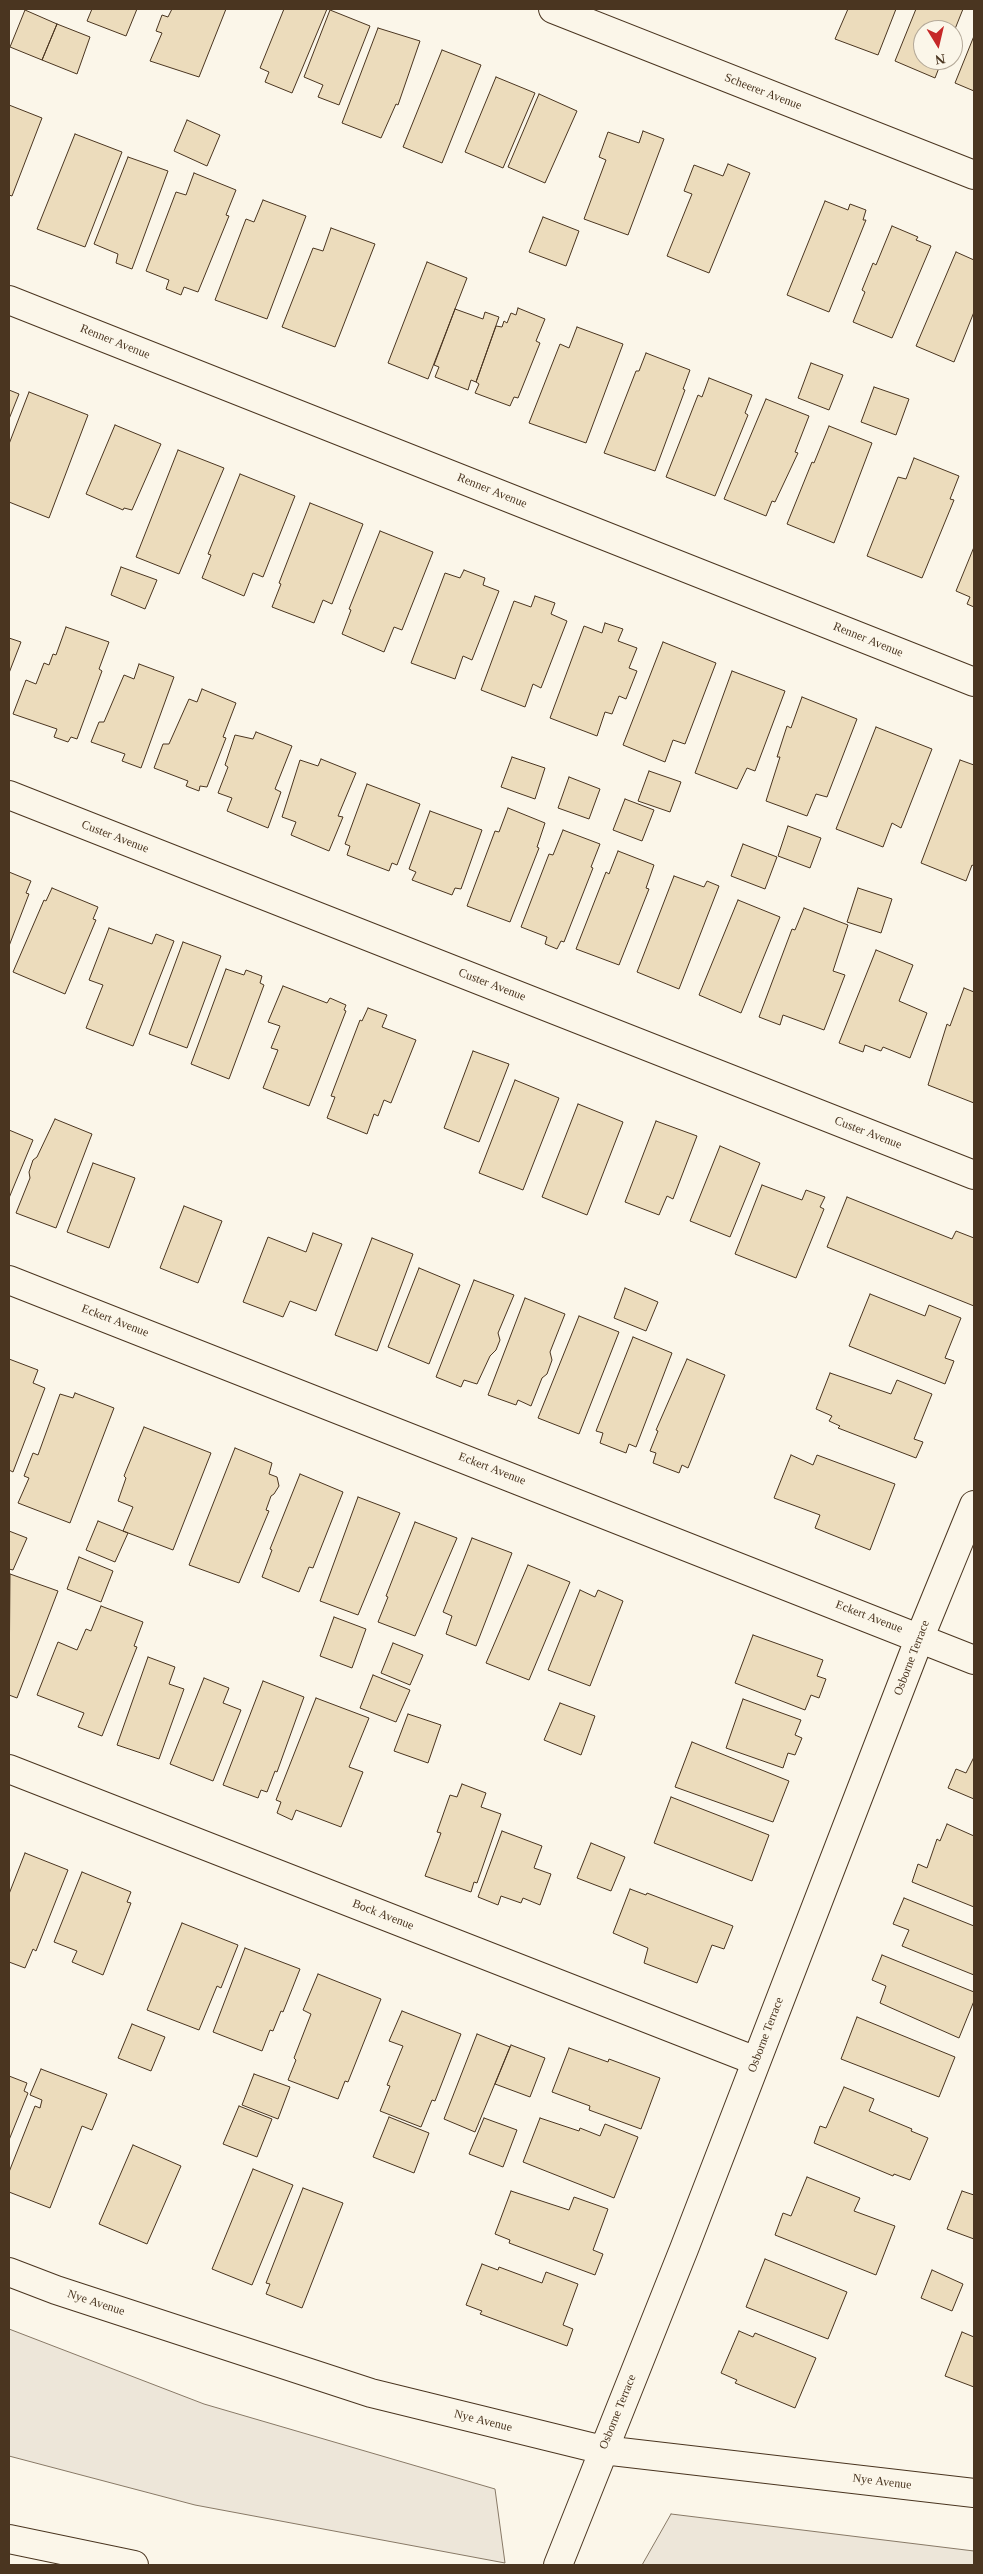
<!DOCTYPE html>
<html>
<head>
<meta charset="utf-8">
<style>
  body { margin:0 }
  #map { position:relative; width:983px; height:2574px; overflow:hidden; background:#fbf6e9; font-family:"Times New Roman",serif }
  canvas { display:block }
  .frame { position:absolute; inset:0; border:10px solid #4a3520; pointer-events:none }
  .north { position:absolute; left:913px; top:20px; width:50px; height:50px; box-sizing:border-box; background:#fbf6e9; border:1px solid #b4a999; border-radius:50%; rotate:171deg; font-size:14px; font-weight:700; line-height:20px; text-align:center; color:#4a3520 }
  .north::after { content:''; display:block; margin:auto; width:18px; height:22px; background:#c62828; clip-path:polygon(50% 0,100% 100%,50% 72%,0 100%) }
</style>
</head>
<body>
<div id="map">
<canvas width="983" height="2574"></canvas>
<div class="frame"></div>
<div class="north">N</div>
</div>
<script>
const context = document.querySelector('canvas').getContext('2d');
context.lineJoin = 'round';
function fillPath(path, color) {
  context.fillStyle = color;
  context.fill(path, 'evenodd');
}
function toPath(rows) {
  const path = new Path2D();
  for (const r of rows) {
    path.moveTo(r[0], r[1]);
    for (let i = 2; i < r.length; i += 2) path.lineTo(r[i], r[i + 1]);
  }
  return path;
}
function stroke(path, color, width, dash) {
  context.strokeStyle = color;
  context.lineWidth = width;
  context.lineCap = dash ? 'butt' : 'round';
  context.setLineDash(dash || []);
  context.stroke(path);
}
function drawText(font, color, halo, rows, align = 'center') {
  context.font = font + ' "Times New Roman",serif';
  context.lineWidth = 4;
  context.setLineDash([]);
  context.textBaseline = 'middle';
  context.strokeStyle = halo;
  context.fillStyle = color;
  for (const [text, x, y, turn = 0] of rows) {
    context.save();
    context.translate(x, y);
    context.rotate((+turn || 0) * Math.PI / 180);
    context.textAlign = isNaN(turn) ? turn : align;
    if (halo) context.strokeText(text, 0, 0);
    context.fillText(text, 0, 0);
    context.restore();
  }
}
const green = toPath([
  [9,2329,204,2404,495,2489,505,2563,195,2505,9,2456,9,2329],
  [671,2514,974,2551,974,2565,642,2565,671,2514]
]);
const building = toPath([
  [92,9,137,9,126,36,87,21,92,9],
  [172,9,226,9,199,77,150,61,162,33,156,31,162,15,168,17,172,9],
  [284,9,327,9,292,93,265,82,269,72,260,68,284,9],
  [848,9,896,9,878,55,835,39,848,9],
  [916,9,963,9,953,34,953,30,923,30,923,60,942,60,935,78,895,61,916,9],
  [25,10,57,24,42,60,10,47,25,10],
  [330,10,370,26,339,105,318,97,323,85,304,77,330,10],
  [57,24,90,37,77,74,42,60,57,24],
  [378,28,420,41,398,105,396,104,381,138,342,123,378,28],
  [974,36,974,91,955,83,974,36],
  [442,50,481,65,442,163,403,147,442,50],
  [496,77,535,93,503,168,465,152,496,77],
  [539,94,577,111,545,183,508,167,539,94],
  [9,105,42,118,12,196,9,195,9,105],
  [187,120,220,135,207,166,174,151,187,120],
  [643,131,664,139,628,235,584,219,606,160,599,157,608,132,639,143,643,131],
  [75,134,122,152,85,247,37,229,75,134],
  [128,157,168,171,132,269,116,263,118,254,94,244,128,157],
  [728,164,750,173,709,273,667,256,692,194,684,191,694,165,723,176,728,164],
  [194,173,236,190,226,215,229,216,198,292,184,287,181,295,166,289,169,280,146,271,176,192,186,195,194,173],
  [263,200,306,216,267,319,215,300,246,219,254,222,263,200],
  [825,201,848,210,850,204,866,210,863,220,866,220,829,312,787,295,825,201],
  [543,217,579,231,566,266,529,252,543,217],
  [892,226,918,237,916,240,931,246,892,338,853,322,865,292,862,290,873,263,876,265,892,226],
  [331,228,375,244,335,347,282,327,313,248,323,251,331,228],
  [956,252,974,260,974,312,954,362,916,346,956,252],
  [427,262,467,278,428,379,388,363,427,262],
  [518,308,545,319,536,341,540,343,518,398,514,397,510,406,475,393,479,384,476,382,496,326,502,327,504,321,507,323,511,313,516,315,518,308],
  [455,309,483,319,485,312,499,317,476,382,471,380,468,390,435,377,439,367,434,365,455,309],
  [577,327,623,344,586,443,529,423,560,344,569,348,577,327],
  [646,353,690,370,683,389,685,390,655,471,604,453,636,371,639,371,646,353],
  [811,363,843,375,829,410,798,398,811,363],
  [709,378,752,395,745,413,748,415,715,496,666,477,698,395,702,397,709,378],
  [874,387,909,399,896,435,861,422,874,387],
  [9,390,19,394,9,419,9,390],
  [29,392,88,415,49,518,9,502,9,444,29,392],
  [766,399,809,416,795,452,798,453,775,502,772,501,766,516,724,499,766,399],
  [115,425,161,444,132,510,124,508,123,510,86,494,115,425],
  [829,426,872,443,834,543,787,524,812,462,814,463,829,426],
  [178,450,224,468,179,574,136,557,178,450],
  [914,458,959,476,950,499,954,500,922,578,867,556,898,477,906,479,914,458],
  [240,474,295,496,263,577,253,573,244,596,202,578,211,555,208,554,240,474],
  [310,503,363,524,332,604,323,600,314,623,272,607,281,584,279,583,310,503],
  [380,531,433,552,402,630,394,627,384,652,342,634,351,610,349,609,380,531],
  [974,547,974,607,967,604,970,597,956,591,974,547],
  [121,567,157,580,145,609,111,595,121,567],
  [464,570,485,578,483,585,499,591,472,660,463,656,455,679,411,663,445,573,460,578,464,570],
  [535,596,555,603,551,614,567,621,541,688,533,684,525,707,481,690,514,601,531,607,535,596],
  [605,623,623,629,618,641,637,648,629,668,637,671,626,699,619,696,612,714,605,712,597,736,550,718,584,626,602,633,605,623],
  [66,627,109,642,99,669,102,671,77,739,71,737,68,742,54,737,57,729,13,714,26,680,36,684,44,663,49,665,53,654,56,655,66,627],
  [9,638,21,642,9,673,9,638],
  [663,642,716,663,685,744,673,740,665,762,623,745,663,642],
  [139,664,174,677,141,768,122,761,125,754,91,742,99,722,104,722,124,675,134,679,139,664],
  [732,671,785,691,755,771,747,768,737,789,695,773,732,671],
  [202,689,236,703,223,737,226,738,207,787,200,786,199,791,186,786,188,781,154,768,163,744,169,744,189,699,197,702,202,689],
  [802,697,857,719,827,797,816,794,807,816,766,801,780,757,777,757,787,726,791,728,802,697],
  [876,727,932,749,901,828,892,823,883,847,836,829,876,727],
  [256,732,292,746,275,789,281,792,268,828,227,811,232,798,218,793,228,767,225,765,235,735,253,739,256,732],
  [512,757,545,768,535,799,501,787,512,757],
  [321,759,356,773,338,816,343,817,329,851,291,835,296,822,282,817,300,760,318,766,321,759],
  [960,760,974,765,974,866,972,865,966,881,921,863,960,760],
  [649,771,681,782,670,812,638,801,649,771],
  [569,777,600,789,589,819,558,808,569,777],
  [367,784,420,804,397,865,392,863,389,871,347,855,350,846,345,844,367,784],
  [625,799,654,810,642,841,613,830,625,799],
  [508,808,545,823,537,847,539,848,510,922,467,906,495,831,499,832,508,808],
  [430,811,482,830,461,889,455,888,452,895,412,880,416,872,409,869,430,811],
  [788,826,821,838,810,868,778,856,788,826],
  [563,830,600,844,591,867,593,868,564,942,561,941,557,949,545,944,547,937,521,927,549,854,553,855,563,830],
  [743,844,777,857,765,889,731,876,743,844],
  [618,851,654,865,646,888,649,889,619,965,576,949,606,872,609,874,618,851],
  [9,872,31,881,26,893,29,894,9,946,9,872],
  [674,876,704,887,707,881,719,886,679,989,637,972,674,876],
  [52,888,98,907,93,919,96,920,65,994,13,972,44,900,46,901,52,888],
  [858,888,892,899,881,933,847,922,858,888],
  [738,900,780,917,741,1013,699,995,738,900],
  [804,908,848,925,833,971,845,975,824,1030,783,1015,780,1025,759,1017,792,929,795,930,804,908],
  [109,928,152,944,156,934,174,941,133,1046,86,1028,103,985,89,980,109,928],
  [183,942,221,956,187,1048,149,1034,183,942],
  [876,950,913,965,899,1001,927,1013,910,1058,883,1047,881,1051,865,1045,863,1052,839,1043,876,950],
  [226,969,244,975,246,970,262,976,260,983,264,985,229,1079,191,1064,226,969],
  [283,986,327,1003,330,998,346,1005,344,1010,346,1011,309,1106,263,1088,278,1050,271,1048,280,1026,268,1022,283,986],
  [964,988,974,992,974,1103,928,1085,947,1024,950,1026,964,988],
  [368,1008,387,1015,382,1027,416,1040,391,1103,384,1100,378,1116,374,1114,367,1134,327,1118,335,1097,331,1096,360,1020,362,1021,368,1008],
  [473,1051,509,1064,479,1142,444,1128,473,1051],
  [515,1080,559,1098,523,1190,479,1173,515,1080],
  [578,1104,623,1122,587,1215,542,1197,578,1104],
  [55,1119,92,1134,56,1228,16,1213,30,1178,29,1172,33,1160,37,1157,55,1119],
  [656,1121,697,1136,673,1199,667,1196,659,1215,625,1202,656,1121],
  [9,1130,33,1140,9,1198,9,1130],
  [720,1146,760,1163,730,1237,690,1221,720,1146],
  [93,1163,135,1178,109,1248,67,1232,93,1163],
  [762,1185,802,1200,806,1190,825,1197,820,1207,824,1209,796,1278,735,1254,762,1185],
  [847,1197,952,1239,956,1231,974,1238,974,1306,827,1247,847,1197],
  [184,1206,222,1221,198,1283,160,1268,184,1206],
  [313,1233,342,1244,316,1311,290,1301,283,1317,243,1302,268,1237,306,1252,313,1233],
  [372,1238,413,1254,377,1351,335,1335,372,1238],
  [419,1268,460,1285,429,1364,388,1347,419,1268],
  [474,1280,514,1295,498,1333,500,1340,496,1350,490,1356,477,1384,464,1380,461,1387,436,1377,474,1280],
  [625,1288,658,1302,646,1331,614,1318,625,1288],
  [870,1294,925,1316,929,1305,961,1318,945,1358,954,1361,945,1384,849,1346,870,1294],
  [525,1298,565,1314,550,1352,552,1360,547,1374,542,1378,531,1406,518,1400,516,1405,488,1395,525,1298],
  [579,1316,619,1332,579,1434,538,1418,579,1316],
  [633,1337,672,1353,636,1447,629,1444,626,1453,600,1443,603,1433,596,1431,633,1337],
  [9,1359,38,1370,33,1383,45,1388,13,1472,9,1470,9,1359],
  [687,1359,725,1375,688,1468,682,1465,679,1473,653,1463,656,1453,650,1451,658,1431,656,1430,687,1359],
  [830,1373,891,1394,897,1380,932,1394,914,1439,923,1442,916,1458,838,1428,840,1426,829,1421,832,1416,816,1409,830,1373],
  [75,1393,114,1408,70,1523,18,1503,29,1478,24,1476,33,1453,38,1455,60,1394,73,1398,75,1393],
  [144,1427,211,1453,173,1550,123,1531,133,1507,118,1501,126,1478,124,1476,144,1427],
  [235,1448,272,1463,269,1474,277,1477,279,1486,274,1494,271,1496,266,1510,269,1511,239,1583,189,1565,235,1448],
  [791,1455,813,1465,817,1455,895,1484,870,1550,815,1528,820,1515,774,1498,791,1455],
  [300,1474,343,1492,313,1568,309,1567,299,1592,262,1577,272,1550,270,1549,300,1474],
  [358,1497,400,1513,358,1615,320,1601,358,1497],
  [98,1521,128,1533,115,1562,86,1550,98,1521],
  [415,1522,457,1538,415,1636,378,1622,388,1597,386,1596,415,1522],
  [9,1531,27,1538,13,1570,9,1569,9,1531],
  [472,1538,512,1553,476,1646,446,1634,452,1616,443,1612,472,1538],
  [79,1557,113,1571,101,1602,67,1589,79,1557],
  [528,1565,570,1582,529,1680,486,1663,528,1565],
  [10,1574,58,1591,17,1698,9,1695,10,1574],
  [580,1590,595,1597,598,1590,623,1601,590,1686,548,1670,580,1590],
  [101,1606,143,1622,134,1646,137,1647,102,1736,78,1727,84,1713,37,1695,58,1642,77,1650,86,1629,91,1631,101,1606],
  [334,1617,366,1629,352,1668,320,1656,334,1617],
  [753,1635,823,1660,817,1676,826,1679,819,1698,811,1695,805,1710,735,1683,753,1635],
  [393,1643,423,1655,410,1685,381,1673,393,1643],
  [148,1657,175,1667,169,1684,184,1689,159,1759,117,1745,148,1657],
  [373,1675,410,1690,396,1722,360,1708,373,1675],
  [204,1678,229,1688,223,1703,241,1710,213,1781,170,1764,204,1678],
  [263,1681,304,1697,277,1772,275,1771,267,1792,261,1790,258,1798,223,1785,263,1681],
  [316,1698,369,1718,349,1767,363,1772,341,1827,296,1810,292,1820,277,1813,281,1802,276,1800,316,1698],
  [743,1699,801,1720,795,1735,802,1738,795,1755,788,1753,783,1768,726,1748,743,1699],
  [560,1703,595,1716,581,1755,544,1740,560,1703],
  [408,1714,441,1725,428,1763,394,1751,408,1714],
  [692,1742,789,1781,773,1822,675,1787,692,1742],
  [974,1757,974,1799,948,1788,956,1769,966,1773,974,1757],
  [462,1784,486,1793,481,1807,501,1814,477,1883,474,1882,471,1892,425,1876,441,1833,437,1832,450,1795,457,1797,462,1784],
  [671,1797,769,1835,752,1881,654,1843,671,1797],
  [947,1824,974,1836,974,1907,912,1882,918,1864,927,1868,937,1839,940,1841,947,1824],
  [502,1831,542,1846,534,1868,551,1874,540,1905,523,1898,521,1903,501,1896,498,1905,478,1897,502,1831],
  [591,1843,625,1857,611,1891,577,1878,591,1843],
  [25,1853,68,1870,36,1951,33,1949,25,1968,9,1962,9,1894,25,1853],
  [82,1872,131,1892,127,1902,131,1903,103,1975,72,1962,77,1951,54,1942,82,1872],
  [630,1889,646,1895,647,1893,733,1926,724,1949,712,1945,697,1983,644,1963,648,1948,613,1933,630,1889],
  [904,1898,974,1926,974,1975,902,1946,909,1930,893,1924,904,1898],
  [182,1923,238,1945,221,1988,217,1986,199,2030,147,2010,182,1923],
  [245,1948,300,1969,283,2012,281,2011,273,2031,270,2030,262,2051,213,2032,245,1948],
  [882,1955,974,1992,974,2001,959,2038,880,2003,886,1986,872,1980,882,1955],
  [318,1974,381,1999,348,2082,345,2081,338,2099,288,2080,296,2060,294,2058,311,2014,303,2010,318,1974],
  [402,2011,461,2034,435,2101,432,2100,421,2127,380,2111,390,2086,387,2085,403,2046,389,2041,402,2011],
  [857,2017,955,2057,939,2097,841,2059,857,2017],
  [132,2024,165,2037,151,2071,118,2058,132,2024],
  [477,2034,510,2047,475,2132,444,2119,477,2034],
  [511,2045,545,2058,530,2097,495,2084,511,2045],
  [569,2048,608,2062,609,2059,660,2078,641,2129,589,2110,590,2106,552,2092,569,2048],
  [41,2069,107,2094,92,2130,82,2126,50,2208,9,2192,9,2172,35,2106,40,2108,42,2100,30,2095,41,2069],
  [254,2074,290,2087,278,2119,242,2105,254,2074],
  [9,2076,27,2083,24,2091,28,2093,9,2140,9,2076],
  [844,2087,874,2099,869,2111,912,2129,911,2131,928,2138,910,2180,894,2174,893,2176,814,2143,820,2126,826,2128,844,2087],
  [239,2106,272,2119,257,2157,223,2144,239,2106],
  [389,2117,429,2133,414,2173,373,2157,389,2117],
  [484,2118,517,2130,503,2167,469,2154,484,2118],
  [540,2118,579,2131,580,2128,600,2136,605,2124,638,2137,614,2198,523,2162,540,2118],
  [133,2145,181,2166,147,2244,99,2224,133,2145],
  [253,2169,293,2185,252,2285,212,2269,253,2169],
  [807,2177,860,2198,854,2211,895,2226,876,2275,775,2235,783,2213,791,2216,807,2177],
  [303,2188,343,2203,302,2308,266,2294,270,2284,266,2283,303,2188],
  [511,2191,569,2210,574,2197,608,2209,593,2250,603,2254,595,2275,509,2243,510,2240,495,2234,511,2191],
  [962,2191,974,2195,974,2239,947,2229,962,2191],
  [765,2259,847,2292,828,2339,746,2307,765,2259],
  [482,2264,498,2270,499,2267,542,2283,546,2272,578,2284,563,2325,573,2329,567,2346,480,2314,482,2311,466,2305,482,2264],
  [932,2270,963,2284,952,2311,921,2298,932,2270],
  [739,2331,753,2337,755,2333,816,2358,795,2408,735,2383,737,2380,721,2373,739,2331],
  [962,2332,974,2337,974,2387,945,2376,962,2332]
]);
const minor = toPath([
  [553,9,974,175],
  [9,300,974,682],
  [9,795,974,1175],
  [9,1280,974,1660],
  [9,1769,756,2061],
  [9,2272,56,2290,371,2393,603,2450,974,2493],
  [558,2565,684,2249,920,1637,974,1505]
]);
const highway = toPath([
  [9,2539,134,2565]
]);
const streetNames = [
  ["Scheerer Avenue",763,92,21],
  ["Renner Avenue",115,342,22],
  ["Renner Avenue",492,491,22],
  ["Renner Avenue",868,640,22],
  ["Custer Avenue",115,837,21],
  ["Custer Avenue",492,985,21],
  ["Custer Avenue",868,1133,21],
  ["Eckert Avenue",115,1321,21],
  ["Eckert Avenue",492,1469,21],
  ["Eckert Avenue",869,1617,21],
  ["Osborne Terrace",912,1658,-69],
  ["Bock Avenue",383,1915,21],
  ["Osborne Terrace",766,2035,-69],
  ["Nye Avenue",96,2303,18],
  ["Osborne Terrace",618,2412,-68],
  ["Nye Avenue",483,2421,14],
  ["Nye Avenue",882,2482,7]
];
fillPath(green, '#ede6d9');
stroke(green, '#887966', 1);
fillPath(building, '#ecdcbc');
stroke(building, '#4a3520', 1);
stroke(minor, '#4a3520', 30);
stroke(highway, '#4a3520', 30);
stroke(minor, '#fbf6e9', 28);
stroke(highway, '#fbf6e9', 28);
drawText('12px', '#4a3520', '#fbf6e9', streetNames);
</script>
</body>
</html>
